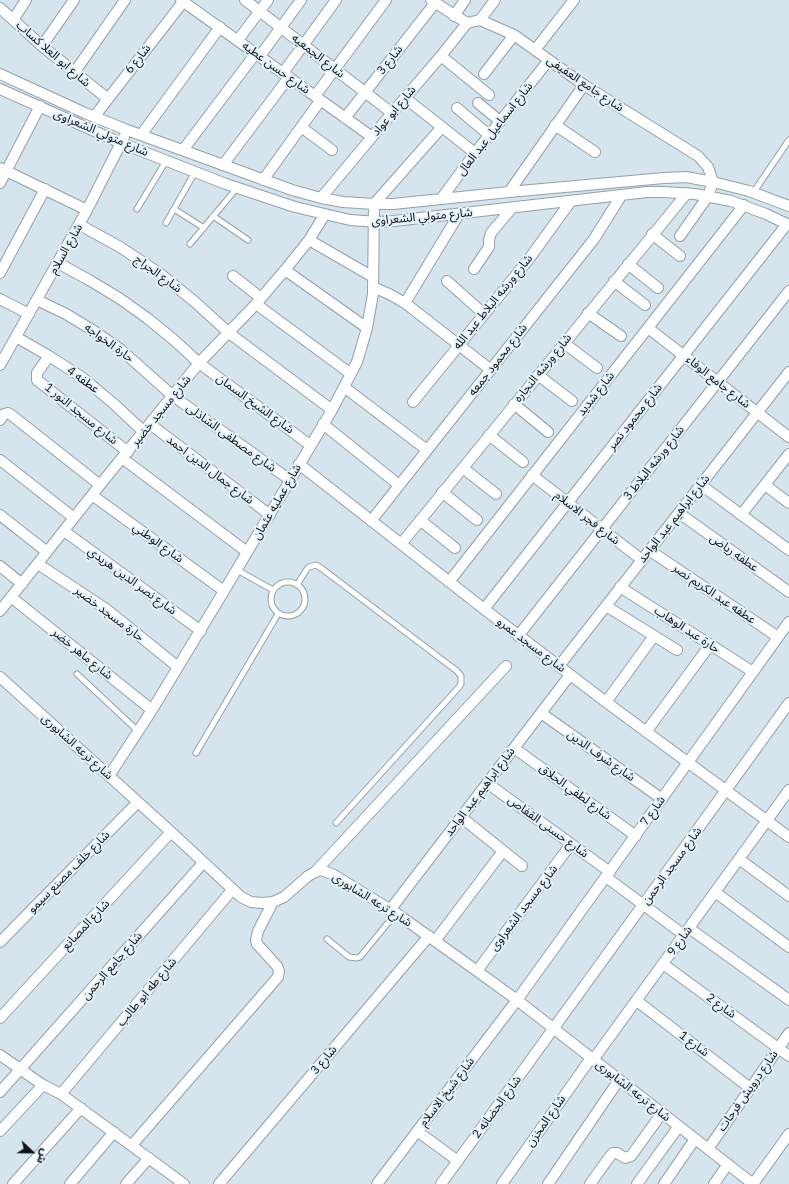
<!DOCTYPE html>
<html>
<head>
<meta charset="utf-8">
<style>
  body { margin:0 }
  #map { position:relative; width:789px; height:1184px; overflow:hidden; background:#d6e4ed; font-family:"IBM Plex Sans","Noto Sans Arabic",sans-serif }
  canvas { display:block }
  .north { position:absolute; left:12px; top:1132px; width:40px; height:40px; -webkit-text-stroke:3px #e3f1fa; paint-order:stroke; rotate:112deg; font-size:11px; font-weight:700; line-height:16px; text-align:center; color:#101417 }
  .north::after { content:''; display:block; margin:auto; width:14px; height:18px; background:#101417; clip-path:polygon(50% 0,100% 100%,50% 72%,0 100%) }
</style>
</head>
<body>
<div id="map">
<canvas width="789" height="1184"></canvas>
<div class="north">ش</div>
</div>
<script>
const context = document.querySelector('canvas').getContext('2d');
context.lineJoin = 'round';
function toPath(rows) {
  const path = new Path2D();
  for (const r of rows) {
    if (r.length === 3) {
      path.moveTo(r[0] + r[2], r[1]);
      path.arc(r[0], r[1], r[2], 0, 2 * Math.PI);
      continue;
    }
    path.moveTo(r[0], r[1]);
    for (let i = 2; i < r.length; i += 2) path.lineTo(r[i], r[i + 1]);
  }
  return path;
}
function stroke(path, color, width, dash) {
  context.strokeStyle = color;
  context.lineWidth = width;
  context.lineCap = dash ? 'butt' : 'round';
  context.setLineDash(dash || []);
  context.stroke(path);
}
function drawText(font, color, halo, rows, align = 'center') {
  context.font = font + ' "IBM Plex Sans","Noto Sans Arabic",sans-serif';
  context.lineWidth = 4;
  context.setLineDash([]);
  context.textBaseline = 'middle';
  context.strokeStyle = halo;
  context.fillStyle = color;
  for (const [text, x, y, turn = 0] of rows) {
    context.save();
    context.translate(x, y);
    context.rotate((+turn || 0) * Math.PI / 180);
    context.textAlign = isNaN(turn) ? turn : align;
    if (halo) context.strokeText(text, 0, 0);
    context.fillText(text, 0, 0);
    context.restore();
  }
}
const lane = toPath([
  [753,193,789,140],
  [137,209,166,161],
  [174,209,204,228],
  [213,216,248,240],
  [166,223,195,172],
  [190,244,237,188],
  [237,570,273,590],
  [288,599,17],
  [297,585,307,569,309,567,316,565,321,568,457,671,461,676,461,684,459,687,336,823],
  [77,674,139,732],
  [196,753,278,614],
  [327,939,349,957,357,958,360,957,396,913]
]);
const street = toPath([
  [181,0,372,137],
  [245,0,392,113],
  [431,0,467,23,480,20,514,35,584,85,698,156,708,167,713,182,708,196,680,236],
  [0,8,42,46,108,99],
  [454,16,465,0],
  [13,20,26,0],
  [480,20,495,0],
  [238,40,268,0],
  [42,46,74,0],
  [535,50,574,0],
  [260,56,301,0],
  [441,56,489,95],
  [74,73,125,0],
  [283,73,336,0],
  [0,74,85,113,127,130,292,190,321,198,343,202,374,204,393,204,509,192,664,178,686,177,713,182,749,191,789,206],
  [484,74,514,35],
  [0,89,121,143,226,184,295,207,350,220,378,222,394,221,647,192,663,192,695,194,731,201,766,214,789,225],
  [315,96,386,0],
  [405,98,475,153],
  [478,103,500,121],
  [457,108,489,135],
  [94,117,183,2],
  [345,118,435,3],
  [555,125,595,152],
  [301,127,332,150],
  [141,135,220,27],
  [183,150,256,53],
  [223,165,289,77],
  [0,168,87,210],
  [263,180,320,101],
  [0,183,40,106],
  [509,192,584,85],
  [321,198,392,113,441,56,467,23],
  [441,199,475,153,549,60],
  [80,225,120,247,159,273,195,302,229,333,332,410],
  [652,234,680,256],
  [309,240,373,277],
  [58,263,89,280,119,298,147,318,174,340,199,363,310,445],
  [628,264,658,288],
  [474,269,489,247,489,240,491,233,512,208],
  [285,270,367,328],
  [0,273,45,189],
  [233,276,261,298],
  [447,281,484,314],
  [614,281,645,305],
  [373,287,389,294,405,303,491,370],
  [0,299,29,314],
  [37,300,66,314,94,331,120,349,173,396,290,480],
  [405,303,459,214],
  [256,304,351,374],
  [588,313,621,336],
  [648,328,789,437],
  [16,337,49,356,83,378,114,404,144,432],
  [564,343,597,368],
  [49,356,37,373,37,380,128,452],
  [0,365,87,210,124,137],
  [538,375,572,401],
  [344,387,427,450],
  [413,402,529,259,571,201],
  [514,404,548,432],
  [0,420,4,414,8,413,10,414,100,485],
  [150,424,270,515],
  [323,424,399,485],
  [489,435,523,462],
  [122,458,247,552],
  [0,460,74,518],
  [299,464,484,609,606,702,789,837],
  [463,468,496,494],
  [532,475,642,560],
  [701,485,789,550],
  [765,485,789,503],
  [442,492,477,520],
  [92,495,224,591],
  [679,513,789,592],
  [0,515,47,552],
  [741,515,789,454],
  [420,520,455,548],
  [371,521,594,239,621,196],
  [64,531,201,631],
  [401,544,687,193],
  [649,550,778,637],
  [38,564,106,609,178,667],
  [0,566,22,584],
  [449,582,744,205],
  [620,587,753,672],
  [11,597,152,710],
  [606,606,677,650],
  [484,609,787,224],
  [0,611,100,485,199,363,256,304,285,270,309,240,325,214],
  [518,636,789,291],
  [559,666,789,372],
  [0,677,171,832,241,897,251,902,262,903,273,902,284,897,308,876,315,872,321,870,334,875,396,913,477,971,517,1000,753,1184],
  [606,702,654,636],
  [541,713,662,799],
  [646,732,710,645],
  [514,748,636,836],
  [109,776,152,710,224,591,332,410,357,362,367,328,373,294,374,204,442,127],
  [487,783,610,872],
  [461,817,522,866],
  [739,859,789,896],
  [315,872,506,666],
  [606,877,684,935],
  [715,892,789,947],
  [390,910,570,675],
  [689,928,789,1000],
  [435,941,503,851],
  [0,942,138,802],
  [663,964,789,1056],
  [477,971,571,844],
  [637,1001,750,1088],
  [0,1018,171,832],
  [0,1055,43,1085,61,1094,184,1184],
  [593,1060,789,790],
  [0,1092,203,863],
  [61,1094,232,890],
  [0,1131,43,1085],
  [417,1131,458,1161],
  [132,1145,278,977,279,971,277,966,257,944,256,940,258,931,273,902],
  [708,1149,789,1033],
  [13,1184,81,1108],
  [70,1184,114,1132],
  [126,1184,149,1158],
  [219,1184,429,936],
  [377,1184,517,1000,789,622],
  [441,1184,789,703],
  [502,1184,591,1058],
  [548,1184,619,1080],
  [590,1184,611,1155,613,1153,617,1153,625,1158,631,1156,662,1113],
  [637,1184,679,1126],
  [664,1184,695,1139],
  [714,1184,728,1164],
  [753,1184,789,1134]
]);
const streetNames = [
  ["شارع ابو العلا كساب",53,54,41],
  ["شارع الجمعيه",318,56,38],
  ["شارع 6",138,59,-52],
  ["شارع 3",390,60,-52],
  ["شارع حسن عطيه",276,68,36],
  ["شارع جامع العفيفى",585,84,34],
  ["شارع ابو عواد",394,111,-50],
  ["شارع اسماعيل عبد العال",495,129,-52],
  ["شارع متولي الشعراوى",101,133,23],
  ["شارع متولي الشعراوى",422,217,-5],
  ["شارع السلام",66,249,-61],
  ["شارع الجراج",158,274,36],
  ["شارع ورشه البلاط عبد الله",493,302,-51],
  ["حارة الخواجه",109,343,36],
  ["شارع محمود جمعه",498,360,-52],
  ["شارع ورشه النجاره",543,368,-51],
  ["عطفه 4",83,380,36],
  ["شارع جامع الوفاء",718,382,38],
  ["شارع شديد",596,394,-52],
  ["شارع الشيخ السمان",255,404,36],
  ["شارع مسجد خضير",161,411,-51],
  ["شارع مسجد النور 1",81,414,39],
  ["شارع محمود نصر",635,417,-52],
  ["شارع مصطفى الشاذلى",231,438,36],
  ["شارع ورشه البلاط 3",654,463,-52],
  ["شارع جمال الدين احمد",210,470,37],
  ["شارع عمليه عثمان",277,502,-60],
  ["شارع فجر الاسلام",587,518,38],
  ["شارع ابراهيم عبد الواحد",674,519,-52],
  ["شارع الوطني",158,543,36],
  ["عطفه رياض",734,553,35],
  ["شارع نصر الدين هريدي",132,581,36],
  ["عطفه عبد الكريم نصر",714,594,34],
  ["حارة مسجد خضير",109,614,37],
  ["حارة عبد الوهاب",687,630,33],
  ["شارع مسجد عمرو",531,645,37],
  ["شارع ماهر خضر",82,654,39],
  ["شارع ترعه الشابورى",77,747,42],
  ["شارع شرف الدين",601,756,35],
  ["شارع ابراهيم عبد الواحد",480,792,-53],
  ["شارع لطفي الحلاق",575,792,36],
  ["شارع 7",653,811,-54],
  ["شارع حسنى القفاص",548,827,36],
  ["شارع مسجد الرحمن",672,866,-54],
  ["شارع خلف مصنع سيمو",69,872,-45],
  ["شارع ترعه الشابورى",372,900,32],
  ["شارع مسجد الشعراوى",524,908,-53],
  ["شارع المصانع",86,925,-47],
  ["شارع 9",680,941,-54],
  ["شارع جامع الرحمن",112,966,-49],
  ["شارع طه ابو طالب",147,992,-50],
  ["شارع 2",721,1006,36],
  ["شارع 1",694,1044,37],
  ["شارع 3",324,1060,-50],
  ["شارع ترعه الشابورى",633,1091,38],
  ["شارع درويش فرحات",748,1091,-55],
  ["شارع شيخ الاسلام",447,1092,-53],
  ["شارع الحضانه 2",497,1107,-54],
  ["شارع المخزن",546,1121,-55]
];
stroke(lane, '#93a0a9', 7);
stroke(street, '#93a0a9', 12);
stroke(lane, '#fff', 5);
stroke(street, '#fff', 10);
drawText('12px', '#101417', '#e3f1fa', streetNames);
</script>
</body>
</html>
